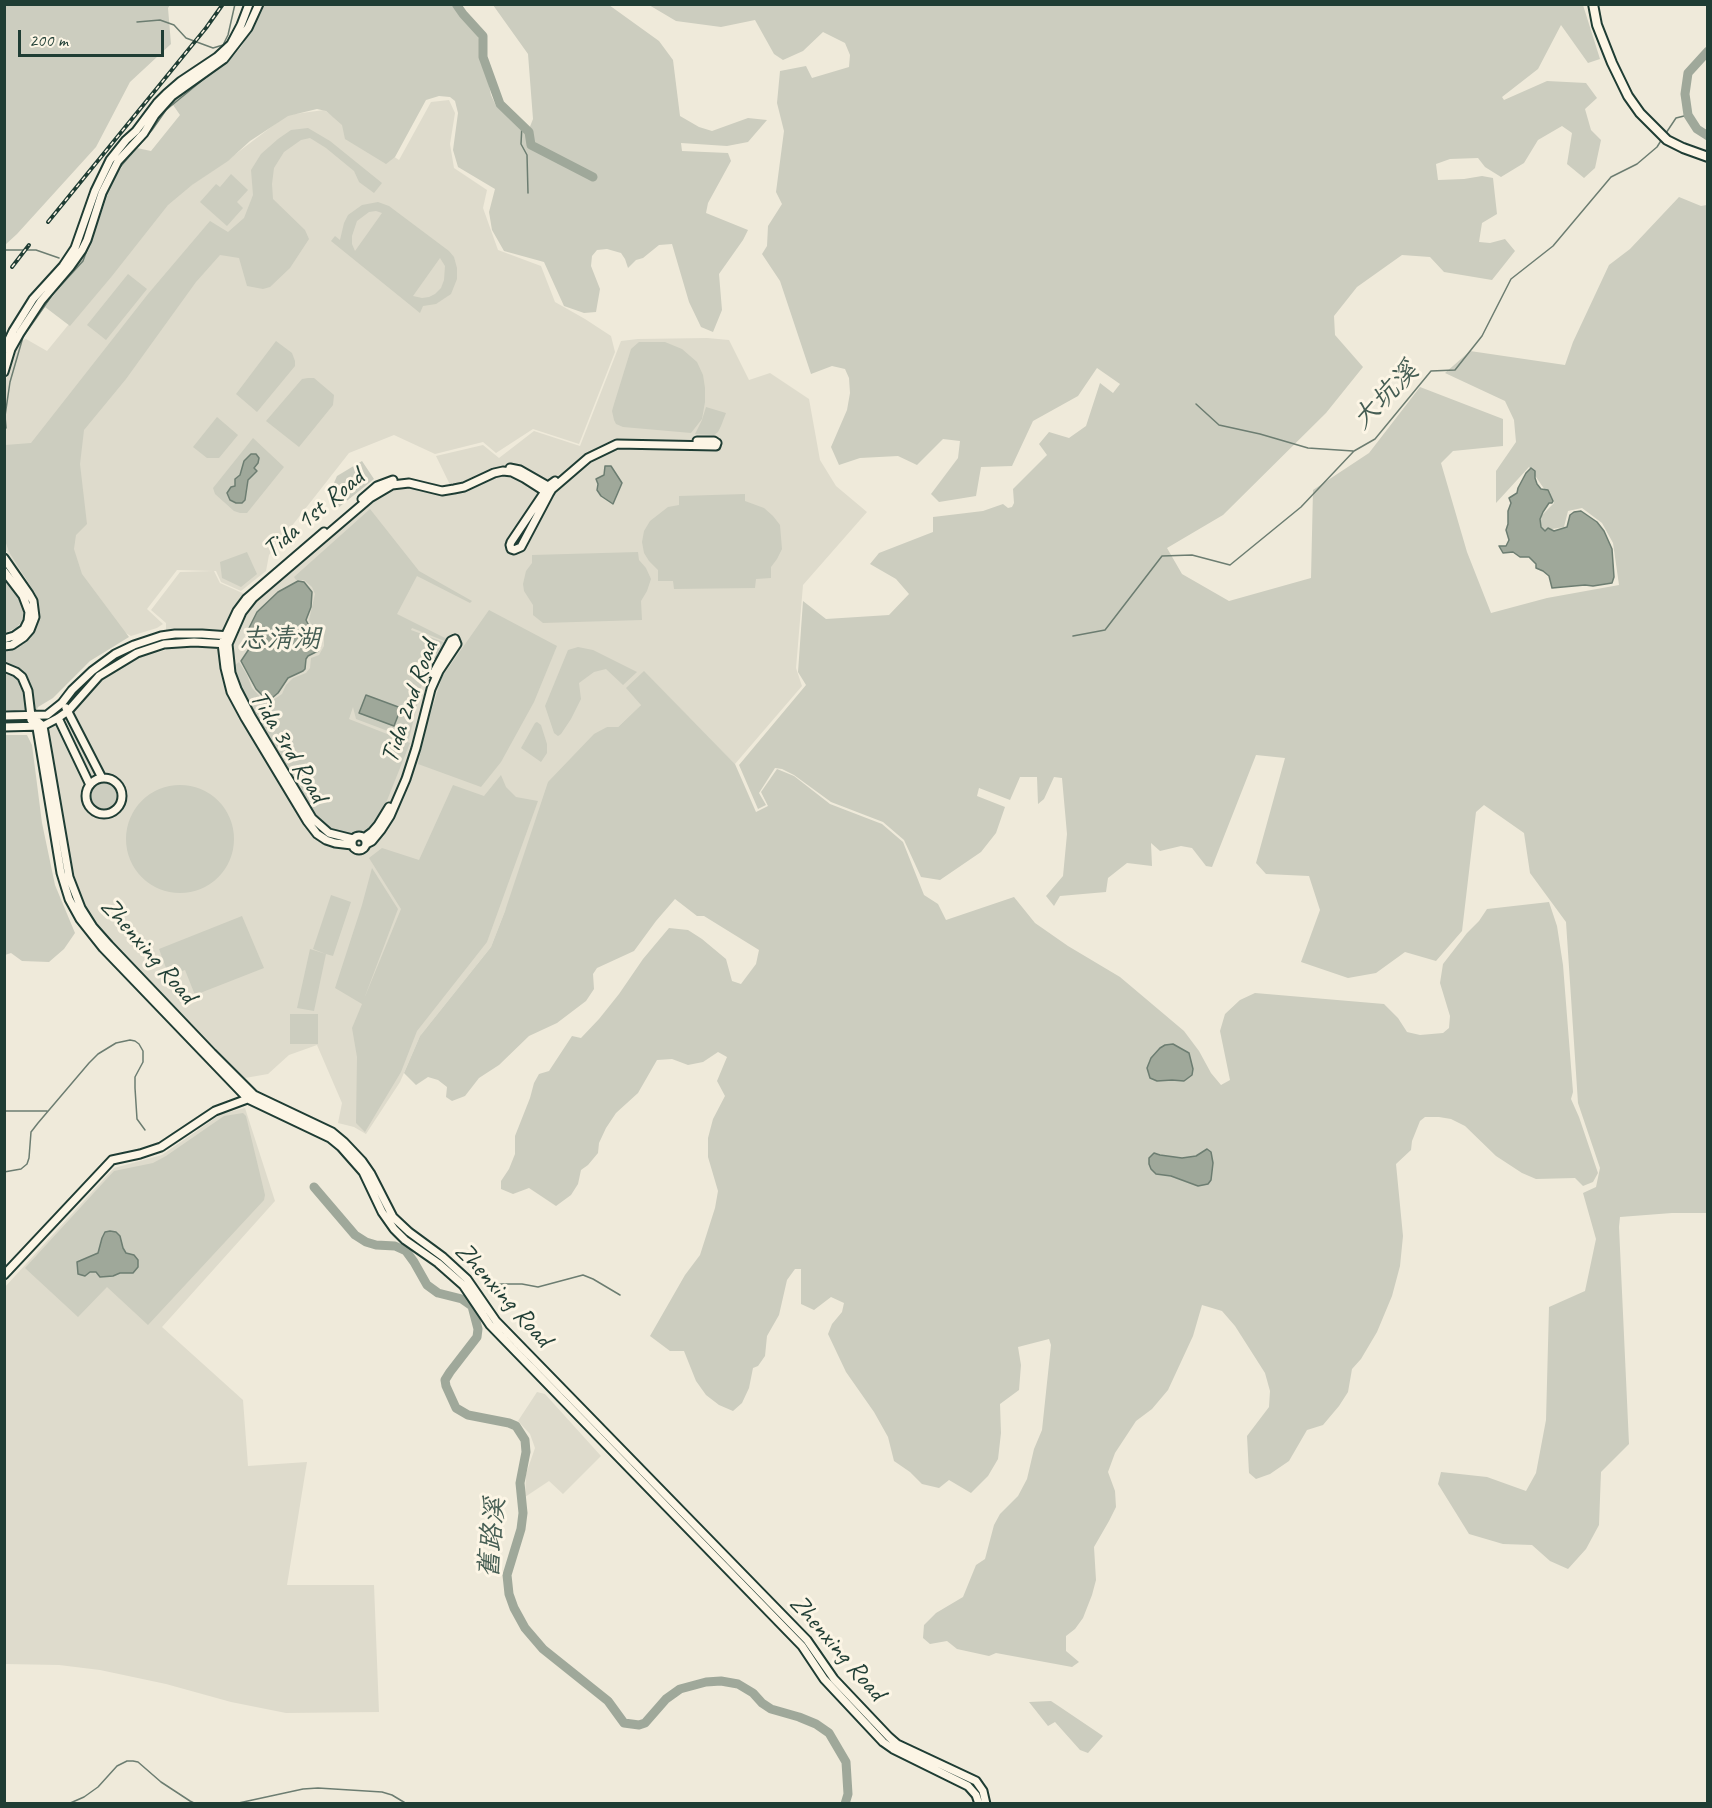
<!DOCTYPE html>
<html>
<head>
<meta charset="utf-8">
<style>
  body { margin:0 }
  #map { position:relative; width:1712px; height:1808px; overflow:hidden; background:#efeada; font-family:Caveat,sans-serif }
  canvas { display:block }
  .frame { position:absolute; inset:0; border:6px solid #1f3d34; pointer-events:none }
  .scale { position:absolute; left:18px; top:30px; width:146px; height:27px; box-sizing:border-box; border:3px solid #1f3d34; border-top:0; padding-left:8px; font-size:18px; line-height:21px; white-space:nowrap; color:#1f3d34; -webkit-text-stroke:4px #fcf5e5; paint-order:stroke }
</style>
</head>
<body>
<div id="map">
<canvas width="1712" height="1808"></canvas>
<div class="frame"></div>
<div class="scale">200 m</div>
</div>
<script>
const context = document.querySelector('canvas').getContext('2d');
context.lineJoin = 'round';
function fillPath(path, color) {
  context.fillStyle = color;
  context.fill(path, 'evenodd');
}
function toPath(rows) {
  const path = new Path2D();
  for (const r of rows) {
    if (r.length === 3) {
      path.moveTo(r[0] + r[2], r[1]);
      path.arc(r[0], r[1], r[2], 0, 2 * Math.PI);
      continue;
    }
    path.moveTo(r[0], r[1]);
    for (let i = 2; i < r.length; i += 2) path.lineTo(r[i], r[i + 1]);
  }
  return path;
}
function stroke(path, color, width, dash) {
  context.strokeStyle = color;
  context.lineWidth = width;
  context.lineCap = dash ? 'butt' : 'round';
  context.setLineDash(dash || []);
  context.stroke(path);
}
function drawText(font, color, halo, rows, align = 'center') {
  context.font = font + ' Caveat,"LXGW WenKai TC",sans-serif';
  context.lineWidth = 6;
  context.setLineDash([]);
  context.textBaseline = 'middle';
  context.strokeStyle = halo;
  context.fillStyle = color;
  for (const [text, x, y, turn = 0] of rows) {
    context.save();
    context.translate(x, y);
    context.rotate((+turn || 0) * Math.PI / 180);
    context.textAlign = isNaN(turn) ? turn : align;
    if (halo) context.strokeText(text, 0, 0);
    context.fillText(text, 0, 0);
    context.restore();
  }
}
const built = toPath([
  [449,100,455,113,450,144,454,168,487,190,483,208,498,250,541,266,555,302,585,319,611,336,615,352,579,444,533,429,496,453,483,442,435,454,394,435,349,453,269,555,266,571,241,591,221,582,216,571,214,571,220,583,258,600,382,493,391,487,408,487,445,494,454,493,436,456,483,445,499,458,534,431,580,446,621,341,638,339,707,338,729,340,749,380,770,373,809,399,820,460,836,486,867,512,803,585,796,668,802,686,735,764,644,672,641,705,618,727,607,727,505,911,491,947,420,1036,400,1082,366,1134,354,1127,338,1123,342,1103,317,1045,289,1055,268,1074,245,1078,105,936,91,917,82,898,74,874,59,799,49,730,73,710,102,678,134,659,166,650,166,623,151,610,180,572,213,571,177,570,147,609,163,624,157,628,131,636,22,575,5,549,4,386,19,342,26,339,47,351,172,198,229,159,287,115,324,110,399,160,431,102],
  [245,1108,275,1201,162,1327,243,1400,248,1466,307,1462,287,1585,374,1585,379,1712,286,1713,231,1702,166,1684,100,1670,59,1665,5,1664,4,1288,114,1168,162,1155,221,1114],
  [537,1392,545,1394,601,1456,563,1494,549,1481,525,1497,526,1474,535,1448,530,1434,518,1421]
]);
const green = toPath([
  [5,4,170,5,168,8,171,44,130,82,96,147,17,234,5,245],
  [262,5,451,5,478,35,491,95,496,106,527,134,533,119,528,54,493,5,609,5,659,41,673,60,680,116,699,127,712,131,748,118,767,120,748,142,727,146,681,143,682,151,728,153,731,161,708,203,706,213,748,230,743,240,719,274,722,310,713,332,701,327,689,302,672,244,659,245,643,258,636,260,628,268,625,259,621,253,607,249,597,250,592,256,591,266,600,289,596,312,584,313,564,306,544,262,504,251,492,230,489,212,495,189,458,167,453,150,458,113,455,101,450,97,439,96,426,100,395,157,386,164,345,139,342,125,326,111,317,109,288,116,250,141,228,161,192,185,168,205,112,276,70,326,45,307,91,243,113,178,137,148,151,151,180,115,171,102,228,62,241,47,252,29],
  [649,5,1583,5,1600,59,1588,63,1561,25,1538,69,1502,97,1504,100,1547,81,1586,83,1597,98,1585,109,1591,130,1601,140,1595,168,1584,178,1567,164,1572,133,1562,126,1538,140,1524,163,1501,177,1485,167,1478,158,1450,159,1436,164,1438,180,1464,179,1482,176,1493,178,1497,214,1482,223,1479,242,1490,243,1505,239,1515,251,1492,280,1444,272,1430,257,1402,255,1357,287,1334,316,1335,335,1363,367,1326,413,1223,515,1167,548,1182,574,1229,601,1311,578,1313,490,1369,453,1420,387,1503,419,1503,446,1453,451,1441,463,1467,552,1491,613,1547,598,1619,585,1613,543,1602,523,1582,508,1568,511,1564,527,1540,531,1539,518,1554,503,1529,467,1496,503,1496,471,1516,442,1514,420,1505,401,1445,373,1470,351,1565,365,1573,342,1609,265,1630,249,1679,197,1701,206,1707,205,1707,1213,1672,1213,1620,1217,1619,1227,1629,1444,1601,1472,1599,1525,1586,1549,1568,1569,1550,1561,1532,1545,1503,1544,1469,1534,1438,1484,1441,1472,1487,1477,1526,1491,1536,1473,1546,1420,1549,1307,1585,1291,1596,1239,1583,1193,1596,1187,1600,1168,1578,1103,1566,922,1530,873,1524,833,1484,805,1476,812,1462,931,1436,961,1405,952,1376,973,1348,978,1301,962,1320,910,1309,876,1266,874,1256,863,1285,758,1256,755,1212,867,1206,866,1192,848,1181,846,1160,851,1151,843,1152,866,1127,863,1108,878,1106,892,1060,896,1054,906,1046,896,1063,876,1067,834,1062,778,1054,777,1044,799,1038,804,1037,777,1020,777,1010,800,979,788,977,796,1005,807,996,833,981,852,940,880,921,877,904,840,883,822,831,802,794,775,782,769,775,768,759,793,766,805,758,809,739,765,806,685,798,672,803,601,826,619,889,615,909,594,896,579,870,564,879,553,933,532,933,517,983,511,1003,504,1008,508,1012,507,1014,503,1013,489,1047,455,1039,444,1049,432,1069,438,1086,426,1100,383,1113,393,1120,384,1097,368,1078,396,1033,421,1012,466,981,467,976,496,939,502,931,494,958,458,960,441,943,439,917,465,898,456,860,458,839,465,831,447,847,410,850,393,849,378,845,369,832,366,811,374,780,281,762,254,767,246,768,226,782,204,776,192,784,131,777,103,780,71,806,66,812,78,849,67,850,55,845,43,823,32,803,51,783,60,774,54,755,20,721,27,676,21],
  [308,128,330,141,382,183,374,193,359,182,354,171,326,148,310,138,301,140,284,152,274,168,272,184,273,199,305,230,309,239,290,268,270,287,263,289,247,286,239,258,220,255,196,282,126,379,84,430,80,464,87,524,76,535,74,549,82,574,129,637,90,661,53,698,38,707,36,712,5,710,5,650,18,647,30,639,40,615,36,595,9,552,5,540,5,445,31,443,148,294,210,221,228,232,244,218,253,195,251,170,261,154,278,139,291,130],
  [231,174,248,190,237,202,243,208,227,226,200,202,216,184,220,187],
  [378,202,389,206,449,251,454,257,457,268,457,279,451,294,436,304,423,306,420,313,331,241,335,236,340,240,344,223,348,215,362,205],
  [376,211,382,213,355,251,352,244,352,236,357,221,369,212],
  [440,258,445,266,444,280,441,288,435,294,429,297,422,298,413,296],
  [128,274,147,289,106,340,87,325],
  [276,341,292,353,295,361,295,366,257,412,236,394],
  [639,342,665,342,682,349,697,362,703,375,705,388,705,402,702,419,691,433,623,427,616,424,614,420,612,411,614,404,631,349],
  [308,378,314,378,334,395,333,405,299,447,266,421,302,379],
  [706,407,726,413,721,426,718,432,714,435,695,434,702,420],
  [217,417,238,435,219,458,207,458,193,447],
  [253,438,284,467,247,513,240,513,234,511,215,494,213,488],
  [362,461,374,479,338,508,332,501,330,492,337,476],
  [745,494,745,501,764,508,773,516,780,525,782,549,777,559,771,567,771,578,756,579,755,588,674,589,673,581,658,581,658,570,649,561,644,553,642,542,644,531,650,521,668,507,679,505,679,496],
  [370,509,419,571,472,601,470,603,417,576,397,614,449,640,447,642,412,628,411,630,446,643,427,670,422,684,409,739,356,719,353,707,349,719,410,743,384,808,370,831,354,836,333,833,314,815,284,760,253,714,239,686,233,667,239,662,247,675,252,688,262,699,273,700,282,694,286,685,293,678,306,673,310,668,311,658,319,655,324,646,324,638,320,631,311,624,309,620,315,594,312,587,304,580,296,580,294,577],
  [247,552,257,574,241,587,222,578,220,562],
  [638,552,639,560,646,568,651,579,647,591,641,601,642,620,543,623,533,615,533,605,524,591,523,584,526,571,532,563,532,555],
  [4,577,23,601,25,611,24,620,16,628,5,633],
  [489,610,557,646,534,702,501,762,481,787,418,764,425,731,442,677],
  [578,647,593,650,637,672,623,685,606,669,594,672,579,683,581,699,571,719,561,734,558,736,554,733,545,706,568,650],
  [644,671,735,764,756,812,768,806,761,792,777,769,794,776,830,804,882,824,903,842,924,895,938,904,946,920,1014,897,1035,923,1068,946,1120,977,1184,1031,1199,1051,1211,1073,1221,1085,1230,1080,1220,1031,1225,1014,1240,1000,1255,993,1384,1004,1398,1018,1407,1032,1420,1035,1443,1033,1449,1028,1450,1016,1440,983,1443,964,1467,933,1479,921,1487,909,1549,902,1557,926,1563,965,1573,1092,1571,1099,1579,1117,1598,1173,1593,1182,1583,1186,1575,1178,1536,1179,1522,1173,1496,1156,1465,1126,1451,1119,1439,1117,1425,1117,1420,1121,1412,1141,1411,1150,1396,1164,1403,1236,1400,1266,1392,1296,1377,1332,1361,1359,1352,1369,1348,1392,1339,1406,1323,1425,1307,1430,1289,1461,1270,1474,1256,1479,1249,1473,1247,1436,1269,1407,1270,1391,1265,1373,1235,1326,1222,1311,1202,1305,1193,1336,1168,1390,1152,1409,1136,1421,1115,1453,1108,1472,1115,1491,1116,1507,1109,1521,1094,1547,1096,1580,1092,1595,1083,1618,1075,1629,1066,1636,1066,1651,1079,1662,1072,1667,996,1653,989,1656,957,1649,947,1641,930,1644,923,1638,924,1625,936,1613,963,1597,976,1565,985,1559,994,1525,1000,1514,1018,1496,1027,1479,1034,1449,1042,1430,1051,1345,1049,1339,1018,1347,1021,1365,1019,1390,1000,1404,1001,1433,998,1459,988,1476,971,1493,949,1480,939,1488,922,1484,910,1472,894,1461,888,1437,874,1412,846,1372,828,1334,832,1324,842,1312,844,1303,831,1297,814,1310,801,1304,801,1269,795,1269,787,1280,779,1315,767,1336,765,1356,758,1366,753,1368,749,1388,742,1403,733,1411,719,1405,706,1395,696,1381,684,1351,670,1351,650,1336,685,1275,700,1255,715,1208,718,1191,708,1157,708,1138,713,1119,725,1096,717,1081,727,1057,718,1052,703,1062,688,1065,672,1059,657,1060,638,1093,616,1113,606,1128,599,1143,598,1153,588,1165,581,1170,578,1184,571,1195,556,1206,529,1188,513,1194,501,1189,501,1181,509,1169,515,1154,515,1136,530,1098,534,1083,539,1074,549,1071,572,1036,581,1038,599,1019,619,994,643,959,669,928,688,930,702,939,726,959,732,981,741,984,756,964,759,950,704,916,697,916,675,899,656,921,634,951,597,968,593,974,594,989,586,1001,557,1023,529,1036,499,1065,479,1078,465,1096,452,1101,446,1097,447,1087,438,1080,428,1077,416,1085,404,1073,420,1036,491,947,505,911,548,782,594,734,607,727,618,727,641,705,626,688],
  [537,722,541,725,547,744,547,753,541,762,521,748,535,723],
  [5,735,27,735,32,745,42,823,55,885,75,933,64,949,49,962,22,961,11,953,5,955],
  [501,775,506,787,516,797,538,801,487,942,417,1031,401,1072,365,1132,356,1123,357,1057,352,1028,362,1004,335,988,362,905,372,868,398,909,364,999,401,909,369,858,382,848,419,860,453,785,484,796],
  [104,796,13],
  [180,839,54],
  [331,895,351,902,333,956,326,954,314,1011,297,1008,310,949,326,954,313,949],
  [242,916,264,968,195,995,185,970,169,976,159,949],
  [290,1014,318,1014,318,1044,290,1044],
  [243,1113,246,1116,265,1195,264,1200,148,1325,107,1287,78,1317,25,1268,114,1171,153,1163,166,1156,224,1116],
  [1051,1701,1063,1709,1103,1736,1088,1753,1080,1750,1055,1722,1048,1726,1029,1702]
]);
const water = toPath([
  [251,454,256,454,259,458,258,463,254,468,257,471,248,480,245,500,242,503,236,503,230,500,227,493,231,487,235,486,235,479,240,475,244,461,251,454],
  [605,466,611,466,622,483,613,504,601,496,597,490,598,484,596,479,604,475,605,466],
  [1531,468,1535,471,1535,478,1537,484,1541,489,1548,490,1553,501,1552,503,1549,503,1543,512,1540,519,1541,527,1545,531,1548,528,1554,531,1567,527,1570,515,1574,512,1581,511,1597,522,1604,531,1612,549,1614,577,1612,583,1593,586,1585,585,1552,588,1549,576,1543,571,1536,568,1536,564,1529,557,1520,557,1513,552,1503,553,1499,546,1506,546,1509,540,1506,530,1508,524,1508,511,1511,503,1509,498,1517,493,1518,488,1526,473,1531,468],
  [298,581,304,582,312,592,311,607,306,620,308,624,319,634,321,638,320,647,318,651,308,656,306,659,305,669,303,671,288,678,278,693,272,698,268,697,262,695,256,689,241,661,249,649,249,644,246,638,247,632,257,612,278,592,298,581],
  [366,695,401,708,394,726,359,713,366,695],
  [1173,1044,1189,1053,1193,1069,1192,1075,1184,1081,1172,1080,1157,1081,1150,1078,1147,1068,1151,1058,1160,1048,1165,1045,1173,1044],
  [1207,1149,1211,1152,1213,1163,1211,1180,1208,1184,1198,1186,1171,1176,1156,1174,1151,1169,1149,1164,1149,1158,1154,1153,1160,1155,1182,1158,1196,1156,1207,1149],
  [110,1231,116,1232,120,1236,123,1248,126,1253,134,1255,138,1260,138,1267,133,1273,120,1273,113,1276,100,1277,96,1272,90,1272,85,1276,78,1274,77,1262,98,1253,102,1238,105,1232,110,1231]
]);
const stream = toPath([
  [137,22,160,20,174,25,186,38,213,48,223,45,228,35,235,4],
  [522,124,521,144,527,155,528,193],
  [1666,133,1676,118,1688,115],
  [116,172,152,130,166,110,216,69],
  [4,250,36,250,59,258],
  [1196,404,1219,425,1260,434,1308,448,1353,451],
  [6,428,5,416,10,382,23,337,53,294,83,261,109,187],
  [1073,636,1105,630,1162,556,1192,555,1230,565,1301,507,1354,451,1375,439,1431,371,1455,370,1482,336,1511,279,1553,246,1611,177,1637,164,1657,147,1662,139],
  [4,1111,47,1111],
  [4,1172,21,1169,27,1164,29,1158,31,1132,38,1123,89,1063,98,1054,116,1043,130,1040,135,1041,139,1044,143,1051,143,1062,135,1077,135,1088,137,1119,145,1130],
  [497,1284,522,1284,538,1287,583,1275,593,1279,620,1295],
  [68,1804,84,1797,98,1787,117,1766,127,1761,133,1761,138,1762,161,1782,190,1801,196,1804],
  [234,1804,303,1789,318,1788,382,1792,392,1795,407,1804]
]);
const river = toPath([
  [456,4,463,14,483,36,483,57,500,104,529,132,531,145,593,177],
  [1708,51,1688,73,1685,94,1688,115,1697,129,1708,136],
  [314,1187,355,1235,366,1242,376,1245,395,1246,406,1251,414,1262,427,1285,438,1293,462,1299,472,1306,478,1329,477,1337,450,1372,445,1380,446,1386,456,1408,468,1415,509,1423,516,1426,525,1440,526,1452,520,1483,523,1513,521,1529,507,1575,509,1594,514,1608,525,1628,543,1649,608,1701,624,1723,639,1725,645,1723,666,1699,680,1689,706,1682,721,1681,738,1684,753,1693,762,1703,771,1709,799,1717,816,1724,829,1733,846,1762,848,1794,845,1804]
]);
const secondary = toPath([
  [4,350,13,331,33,299,63,266,75,248,95,191,110,160,126,140,136,131,157,103,166,94,181,81,217,57,231,44,241,25,249,4],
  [4,372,11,349,20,333,41,301,70,267,82,250,87,240,102,193,118,161,144,133,155,115,172,96,224,59,248,28,259,4],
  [697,441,714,441,717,443],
  [510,468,520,470,548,486,555,481],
  [546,490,511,542,510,545,511,549,514,550,521,547,549,494],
  [362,499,377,486,393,480],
  [4,558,29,594,33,601,35,617,30,630,24,637,12,645,4,646],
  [4,571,23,596,29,612,28,621,24,629,14,636,4,639],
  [222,643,237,611,246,599,324,532],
  [222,643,225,668,231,692,245,718,307,821,317,834,326,840,335,843,352,845],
  [228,644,231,673,237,689,251,716,312,818,329,833,353,839],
  [4,667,16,672,22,677,28,691,31,716,43,726,69,877,81,908,93,927,109,945,212,1053,254,1095,332,1132,344,1142,362,1161,371,1174,393,1217,409,1232,443,1257,467,1279,496,1321,807,1640,834,1679,889,1737,897,1744,976,1781,983,1791,986,1804],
  [433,674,451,641,455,639],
  [66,708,102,778],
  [4,716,47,715,62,703,72,690,92,671,115,654,134,645,161,636,175,634,202,634,230,636],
  [58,718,90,785],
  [31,720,37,728,61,873,69,899,80,919,103,948,248,1099,330,1138,341,1147,363,1172,382,1212,394,1229,405,1240,438,1263,463,1285,490,1325,802,1646,824,1679,883,1742,893,1749,968,1786,976,1795,979,1804],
  [4,727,43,726,58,718,68,711,99,676,137,653,164,644,194,642,228,644,242,612,253,598,370,498,392,485,409,483,442,491,454,489,464,487,494,473,503,471,512,472,524,478,549,494,552,489,588,458,617,444,716,446,717,443],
  [104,796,18],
  [359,843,7],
  [364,838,372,832,378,825,389,807],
  [366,844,372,841,381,830,390,816,406,779,416,748,431,689,439,671,457,644,455,639],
  [4,1275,112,1160,140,1154,161,1147,215,1111,250,1098]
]);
const primary = toPath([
  [1593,4,1597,25,1612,63,1628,96,1640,113,1667,140,1683,148,1708,157]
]);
const rail = toPath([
  [48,222,206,28,223,4],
  [12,267,29,245]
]);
const streetNames = [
  ["Tida 1st Road",314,514,-40],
  ["Tida 2nd Road",410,702,-71],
  ["Tida 3rd Road",288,747,59],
  ["Zhenxing Road",148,951,49],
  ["Zhenxing Road",503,1295,48],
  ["Zhenxing Road",837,1648,49]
];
const waterNames = [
  ["大坑溪",1386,396,-46],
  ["志清湖",280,640],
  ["舊路溪",493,1538,-85]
];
fillPath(built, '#dedbcc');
fillPath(green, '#cccdbf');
fillPath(water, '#9fa89a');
stroke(water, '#6c7d71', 1.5);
stroke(stream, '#6c7d71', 1.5);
stroke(river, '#9fa89a', 9);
stroke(secondary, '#1f3d34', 11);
stroke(primary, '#1f3d34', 12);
stroke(secondary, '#fcf5e5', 7);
stroke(primary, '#fcf5e5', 8);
stroke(rail, '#1f3d34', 4);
stroke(rail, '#fcf5e5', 1.5, [4.5]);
drawText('26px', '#1f3d34', '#fcf5e5', streetNames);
drawText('italic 27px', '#455d53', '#fcf5e5', waterNames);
</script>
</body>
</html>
